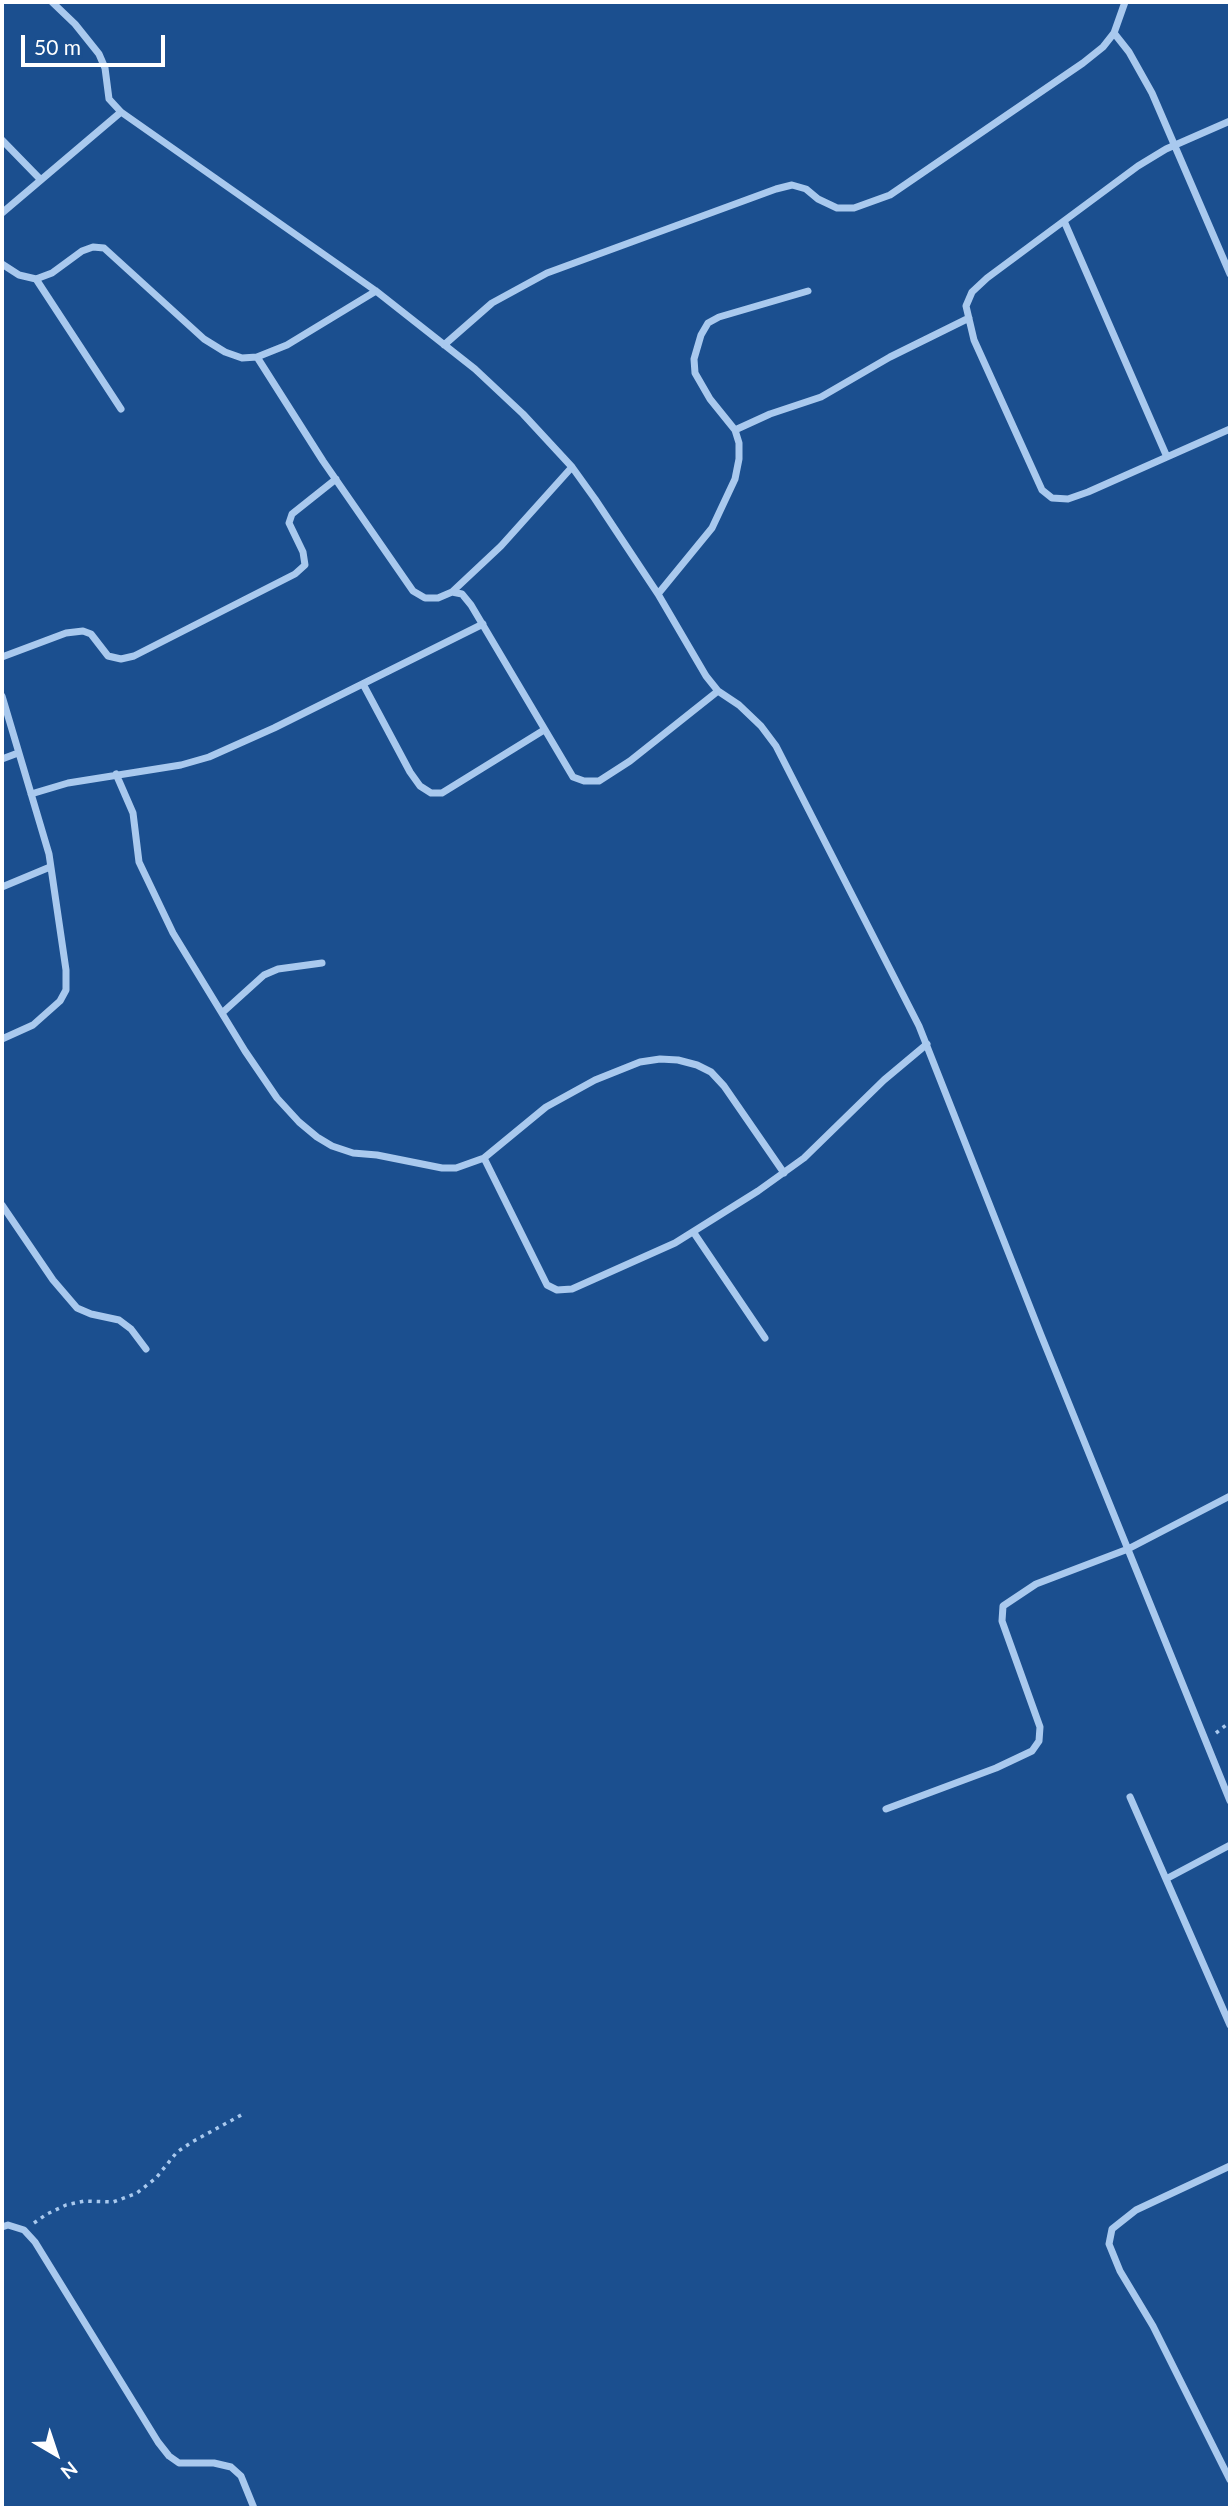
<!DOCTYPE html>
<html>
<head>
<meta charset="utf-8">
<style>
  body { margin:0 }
  #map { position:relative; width:1232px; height:2510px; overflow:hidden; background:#1b4f8f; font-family:Lato,sans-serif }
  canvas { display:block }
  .frame { position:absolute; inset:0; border:4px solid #fff; pointer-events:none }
  .north { position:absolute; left:21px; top:2419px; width:70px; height:70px; -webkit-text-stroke:5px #1b4f8f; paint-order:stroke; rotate:141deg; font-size:19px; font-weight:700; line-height:28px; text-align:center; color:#fff }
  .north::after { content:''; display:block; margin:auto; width:24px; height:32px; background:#fff; clip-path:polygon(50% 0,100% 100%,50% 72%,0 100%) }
  .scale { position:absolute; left:21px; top:35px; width:144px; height:32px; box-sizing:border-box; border:4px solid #fff; border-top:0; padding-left:9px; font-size:21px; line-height:24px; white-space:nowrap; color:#fff; -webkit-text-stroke:5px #1b4f8f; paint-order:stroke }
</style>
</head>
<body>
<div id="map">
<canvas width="1232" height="2510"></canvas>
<div class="frame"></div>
<div class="north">N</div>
<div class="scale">50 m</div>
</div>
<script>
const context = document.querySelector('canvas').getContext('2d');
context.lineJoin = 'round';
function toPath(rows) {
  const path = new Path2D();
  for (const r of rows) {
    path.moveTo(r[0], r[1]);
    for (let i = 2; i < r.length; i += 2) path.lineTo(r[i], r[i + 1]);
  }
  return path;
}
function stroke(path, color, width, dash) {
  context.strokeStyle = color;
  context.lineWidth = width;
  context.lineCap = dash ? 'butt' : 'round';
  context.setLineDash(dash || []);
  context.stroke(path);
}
const path = toPath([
  [1216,1733,1230,1722],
  [34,2223,47,2214,66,2205,84,2201,113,2202,137,2193,156,2178,177,2152,192,2142,245,2113]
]);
const minor = toPath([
  [52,2,75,24,99,54,105,68,109,99,121,112,376,291,475,369,523,414,572,467,595,499,658,594,706,676,718,691,739,705,761,726,776,746,919,1026,1041,1335,1230,1801],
  [1114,33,1129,52,1152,93,1230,274],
  [1230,121,1166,149,1138,166,987,278,972,292,966,306,974,340,1042,490,1052,498,1068,499,1088,492,1230,429],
  [2,140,40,179],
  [2,213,121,112],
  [1064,221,1167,457],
  [2,264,19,275,36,279,52,273,82,251,93,247,104,248,204,339,225,352,242,358,257,357,287,345,376,291],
  [36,279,121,409],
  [444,345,492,303,547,273,776,189,792,185,806,189,818,199,837,208,854,208,890,195,1083,63,1103,47,1114,33,1125,2],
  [257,357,323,461,413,591,425,598,438,598,452,592,462,594,471,605,573,777,584,781,599,781,630,761,718,691],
  [735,430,770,414,821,397,890,357,969,318],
  [452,592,501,546,572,467],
  [658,594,712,528,735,479,739,459,739,443,735,430,710,399,695,373,694,359,701,335,708,323,719,317,808,291],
  [2,657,66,633,83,631,91,634,108,656,121,659,134,656,295,574,305,565,303,552,289,523,292,514,336,479],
  [363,684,410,772,420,786,431,793,442,793,544,730],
  [2,696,49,854,66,970,66,990,60,1001,33,1025,2,1039],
  [2,759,18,753],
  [116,774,133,813,139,862,173,933,245,1051,277,1098,299,1122,317,1137,332,1146,353,1153,377,1155,442,1168,456,1168,484,1158,546,1107,595,1080,640,1062,660,1059,678,1060,697,1065,711,1072,724,1086,784,1173],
  [31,794,68,783,181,765,209,757,274,728,483,624],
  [2,887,50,867],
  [222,1013,264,975,278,969,322,963],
  [484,1158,547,1285,557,1290,572,1289,675,1243,758,1191,804,1158,884,1080,927,1044],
  [2,1205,53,1280,77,1308,91,1314,119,1320,131,1329,146,1349],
  [694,1233,765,1338],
  [1130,1797,1230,2025],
  [886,1809,996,1768,1032,1751,1039,1741,1040,1727,1002,1621,1003,1606,1036,1584,1128,1549,1230,1496],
  [1166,1879,1230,1845],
  [1230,2166,1136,2210,1112,2229,1109,2244,1120,2271,1153,2326,1230,2480],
  [2,2227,8,2225,24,2230,35,2242,158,2442,169,2456,179,2463,214,2463,231,2467,241,2476,254,2508]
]);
stroke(path, '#a9c9ee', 3.5, [3.5, 5]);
stroke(minor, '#a9c9ee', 7);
</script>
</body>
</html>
